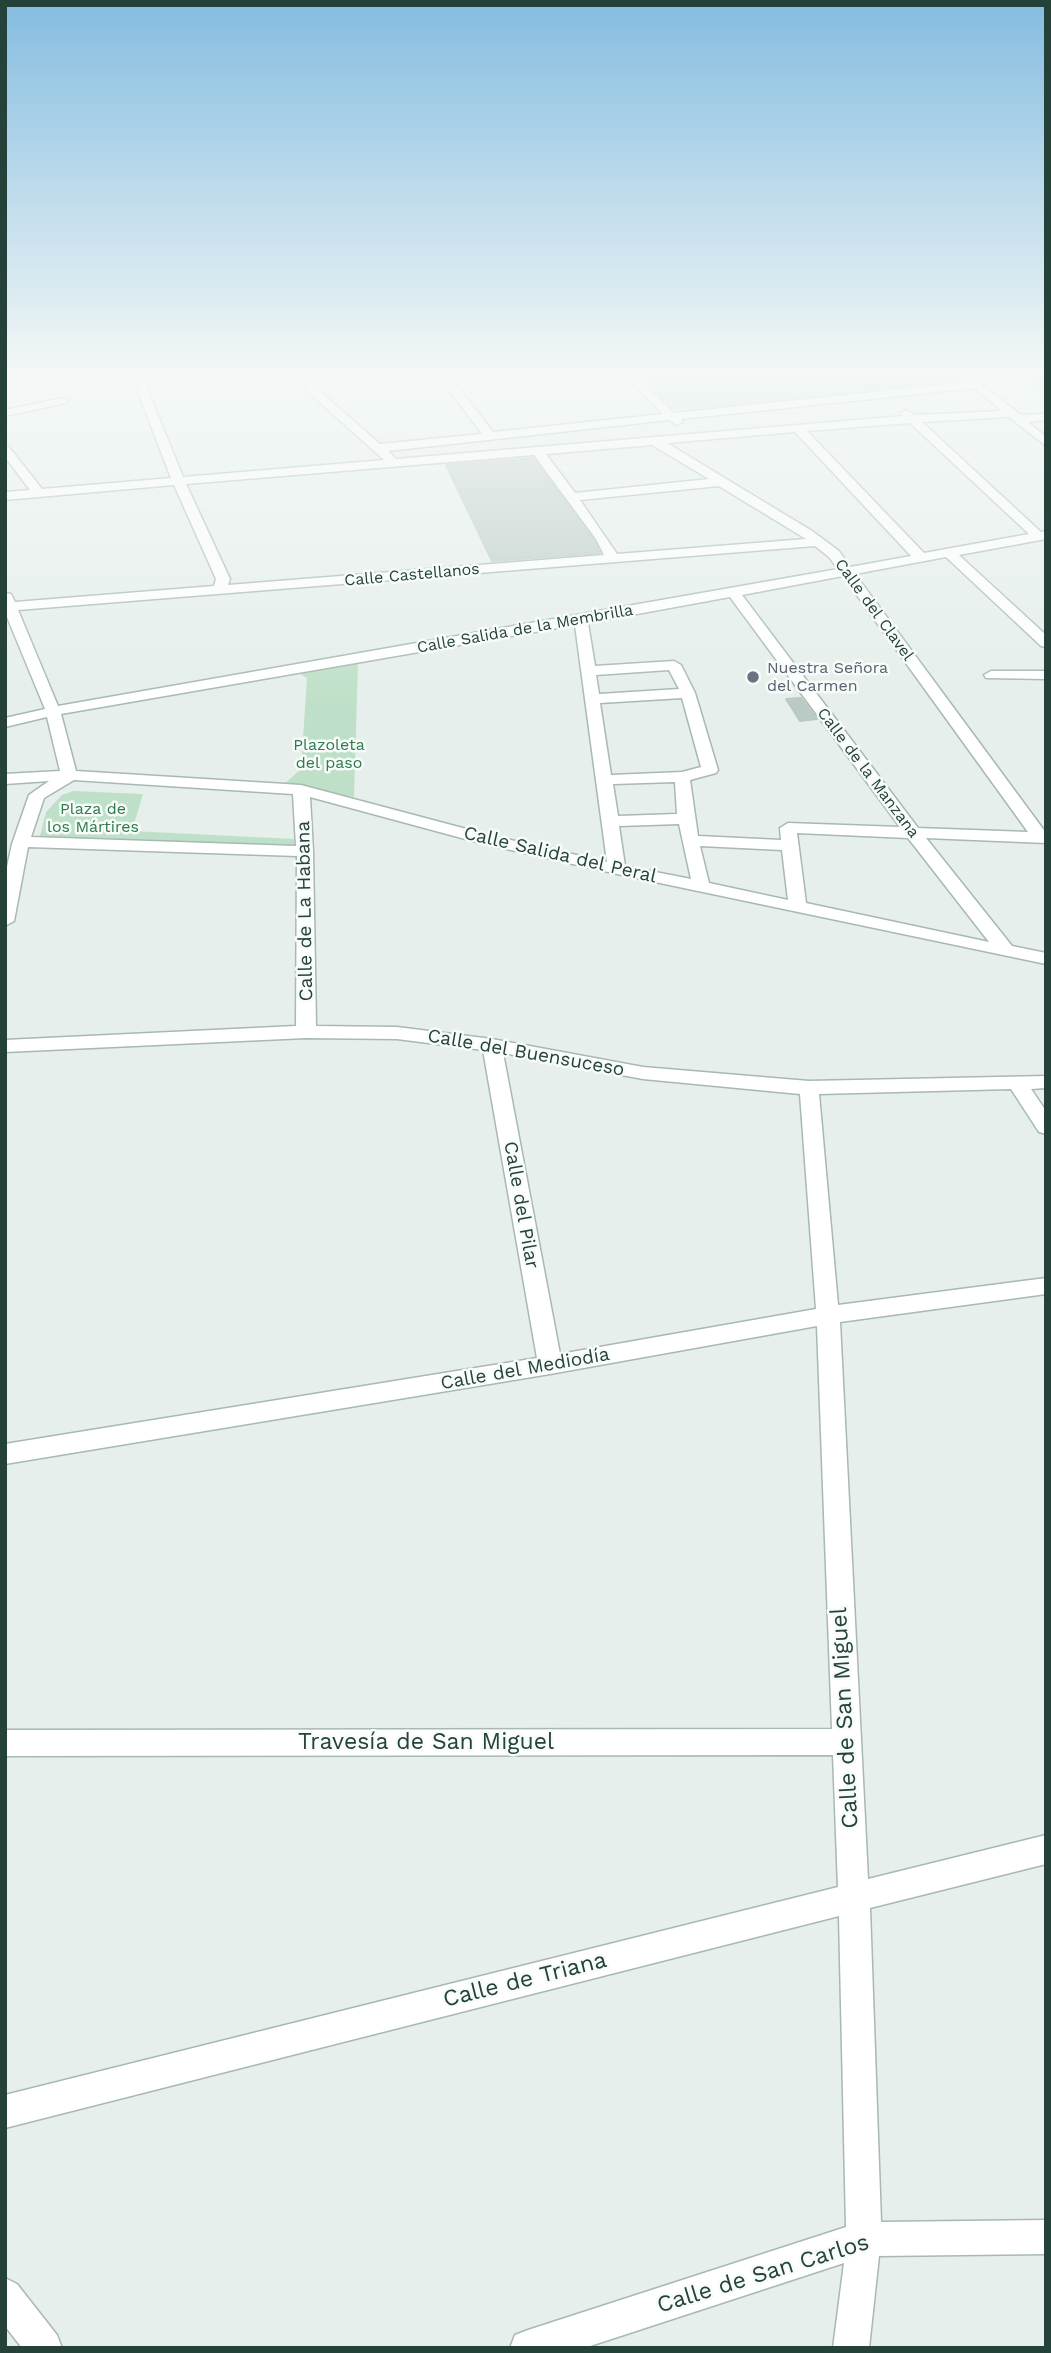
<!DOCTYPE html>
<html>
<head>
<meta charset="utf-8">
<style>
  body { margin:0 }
  #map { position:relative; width:1051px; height:2353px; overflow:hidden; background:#e6efeb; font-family:"Work Sans",sans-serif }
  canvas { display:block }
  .frame { position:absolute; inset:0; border:7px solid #24423a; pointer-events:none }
</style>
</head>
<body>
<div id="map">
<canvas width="1051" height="2353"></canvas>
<div class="frame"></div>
</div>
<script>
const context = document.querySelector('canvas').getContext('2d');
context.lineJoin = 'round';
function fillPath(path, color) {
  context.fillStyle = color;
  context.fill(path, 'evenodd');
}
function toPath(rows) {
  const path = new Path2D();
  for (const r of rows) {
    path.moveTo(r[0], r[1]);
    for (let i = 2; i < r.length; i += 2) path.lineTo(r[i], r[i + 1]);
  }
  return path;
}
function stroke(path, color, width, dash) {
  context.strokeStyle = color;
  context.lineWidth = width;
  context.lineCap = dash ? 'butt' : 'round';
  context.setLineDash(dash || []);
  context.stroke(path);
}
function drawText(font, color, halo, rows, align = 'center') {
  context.font = font + ' "Work Sans",sans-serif';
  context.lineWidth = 5;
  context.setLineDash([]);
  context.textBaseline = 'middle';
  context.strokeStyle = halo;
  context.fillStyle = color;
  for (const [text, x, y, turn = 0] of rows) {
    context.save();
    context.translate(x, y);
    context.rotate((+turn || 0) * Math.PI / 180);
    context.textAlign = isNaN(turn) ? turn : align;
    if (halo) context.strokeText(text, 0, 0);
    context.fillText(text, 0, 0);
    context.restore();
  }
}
const green = toPath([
  [637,374,1046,374,1046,397,1027,382,1014,383,1005,377,684,410,671,408],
  [358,662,354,797,283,785,301,769,307,678,300,674],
  [73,791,143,794,132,831,294,839,293,856,39,840,46,812,62,795]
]);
const building = toPath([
  [533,458,594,540,600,553,492,561,446,465,533,458],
  [801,698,817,719,800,721,786,699,801,698]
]);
const minor = toPath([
  [131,374,141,374,144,380,171,374,192,374,146,386,183,477,384,460,288,374,300,374,380,444,482,434,440,378,445,375,449,376,493,432,663,414,623,374,634,374,674,413,977,381,1021,415,1046,414,1046,420,1028,422,1046,437,1046,446,1009,417,922,422,1041,532,1046,531,1046,539,959,555,1046,635,1046,647,1041,646,946,557,855,574,1046,833,1046,843,926,838,1012,946,1046,953,1046,964,617,874,480,843,310,797,313,851,316,1026,397,1027,492,1039,643,1067,809,1081,1046,1076,1046,1088,1031,1089,1046,1111,1046,1134,1039,1132,1011,1089,819,1094,838,1305,1046,1278,1046,1294,840,1322,868,1879,1046,1835,1046,1864,870,1908,881,2222,1046,2220,1046,2254,879,2256,869,2348,833,2348,844,2263,584,2348,510,2348,515,2335,528,2330,846,2227,839,1916,5,2128,5,2095,838,1887,833,1755,5,1756,5,1730,832,1729,817,1326,550,1374,5,1464,5,1444,537,1358,483,1050,397,1039,306,1038,5,1052,5,1040,296,1026,297,856,28,847,14,921,5,926,5,876,12,844,29,795,49,781,5,784,5,774,60,771,47,717,5,727,5,718,45,709,5,612,5,593,11,594,15,602,214,586,216,579,174,485,5,500,5,492,30,490,5,457,5,446,9,447,42,489,171,478,131,374],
  [975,388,1002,411,915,415,906,410,900,413,903,416,396,459,388,451,669,420,677,425,683,422,681,419,975,388],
  [910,423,1029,534,924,553,807,431,910,423],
  [795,432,911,556,850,567,839,551,812,531,667,443,795,432],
  [652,445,709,479,575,493,546,454,652,445],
  [534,455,596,539,604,555,228,585,230,579,186,484,534,455],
  [719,486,806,539,617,554,580,500,719,486],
  [815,546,829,557,838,569,58,706,18,610,815,546],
  [843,576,1028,832,918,828,742,595,843,576],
  [730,597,900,827,788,823,780,828,781,840,698,836,690,780,716,773,718,770,695,693,681,665,674,661,595,666,588,623,730,597],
  [575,625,607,862,489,835,301,785,76,771,61,714,575,625],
  [669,670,679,689,599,694,596,675,669,670],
  [682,698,701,767,682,772,611,775,600,703,682,698],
  [74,780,293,794,296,846,31,837,44,798,74,780],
  [675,782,677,814,618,816,613,784,675,782],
  [679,824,691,879,625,866,619,826,679,824],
  [797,833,908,838,989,942,806,903,797,833],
  [700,846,782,850,788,900,709,883,700,846],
  [503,1053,643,1079,800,1094,816,1309,560,1354,503,1053],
  [62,398,68,401,66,403,5,416,5,410,62,398],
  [991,671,1046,671,1046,679,986,678,984,675,991,671],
  [5,2278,17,2284,57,2335,62,2348,22,2348,5,2326,5,2278]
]);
const markers = [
  [753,677,7,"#6b7280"]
];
const farStreetnames = [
  ["Calle Castellanos",412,575,-5],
  ["Calle del Clavel",874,610,54],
  ["Calle Salida de la Membrilla",525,629,-10],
  ["Calle de la Manzana",868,773,53]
];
const farWorshipnames = [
  ["Nuestra Señora",767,668],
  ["del Carmen",767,686]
];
const farParknames = [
  ["Plazoleta",329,745],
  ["del paso",329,763],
  ["Plaza de",93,809],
  ["los Mártires",93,827]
];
const streetNames = [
  ["Calle Salida del Peral",560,855,13],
  ["Calle de La Habana",305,911,-91],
  ["Calle del Buensuceso",526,1053,10],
  ["Calle del Pilar",521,1205,80],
  ["Calle del Mediodía",525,1369,-10]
];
const nearStreetnames = [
  ["Calle de San Miguel",845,1718,-93],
  ["Travesía de San Miguel",426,1742],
  ["Calle de Triana",525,1980,-14],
  ["Calle de San Carlos",763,2274,-17]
];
fillPath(green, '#bfe0c8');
fillPath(building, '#bbcac4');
stroke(building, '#b8c9c2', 2);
stroke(minor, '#a8b8b2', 3);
fillPath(minor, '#fff');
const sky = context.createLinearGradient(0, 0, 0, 704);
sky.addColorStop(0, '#84bce0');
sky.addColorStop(0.53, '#f4f8f6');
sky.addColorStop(1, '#f4f8f600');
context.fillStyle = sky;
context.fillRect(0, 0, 1051, 704);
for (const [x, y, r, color] of markers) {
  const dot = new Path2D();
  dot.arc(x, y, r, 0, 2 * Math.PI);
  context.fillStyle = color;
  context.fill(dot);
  stroke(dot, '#f7fbf9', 2.5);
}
drawText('16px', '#24423a', '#f7fbf9', farStreetnames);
drawText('16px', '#5b616d', '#f7fbf9', farWorshipnames, 'left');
drawText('16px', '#2d7a4b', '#f7fbf9', farParknames);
drawText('19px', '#24423a', '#f7fbf9', streetNames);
drawText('23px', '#24423a', '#f7fbf9', nearStreetnames);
</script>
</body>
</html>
